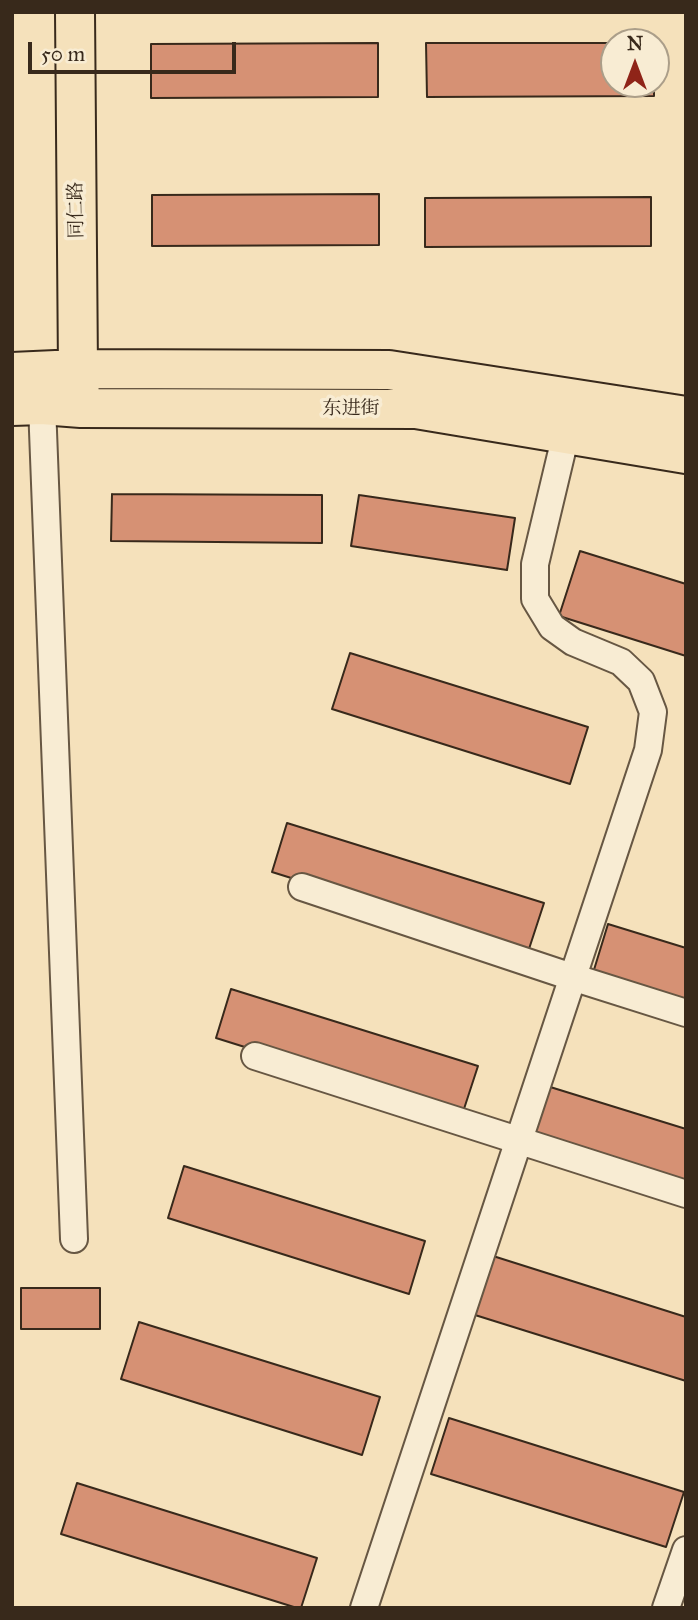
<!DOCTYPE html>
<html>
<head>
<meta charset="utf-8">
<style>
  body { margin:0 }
  #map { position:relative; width:698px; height:1620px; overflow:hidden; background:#f5e1bb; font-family:"IM FELL Great Primer",serif }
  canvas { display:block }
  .frame { position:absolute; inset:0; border:14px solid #38291b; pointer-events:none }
  .north { position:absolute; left:600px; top:28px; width:70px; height:70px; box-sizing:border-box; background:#f8ecd3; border:2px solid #ab9e89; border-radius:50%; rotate:0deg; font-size:19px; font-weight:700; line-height:28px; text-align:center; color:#38291b }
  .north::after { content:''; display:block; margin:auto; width:24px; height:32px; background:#8f2418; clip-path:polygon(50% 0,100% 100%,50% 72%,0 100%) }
  .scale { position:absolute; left:28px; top:42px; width:208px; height:32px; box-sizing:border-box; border:4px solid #38291b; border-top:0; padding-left:9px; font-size:21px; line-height:24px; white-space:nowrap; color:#38291b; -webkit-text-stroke:5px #f8ecd3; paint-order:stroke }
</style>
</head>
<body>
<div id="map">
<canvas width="698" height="1620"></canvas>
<div class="frame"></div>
<div class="north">N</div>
<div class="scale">50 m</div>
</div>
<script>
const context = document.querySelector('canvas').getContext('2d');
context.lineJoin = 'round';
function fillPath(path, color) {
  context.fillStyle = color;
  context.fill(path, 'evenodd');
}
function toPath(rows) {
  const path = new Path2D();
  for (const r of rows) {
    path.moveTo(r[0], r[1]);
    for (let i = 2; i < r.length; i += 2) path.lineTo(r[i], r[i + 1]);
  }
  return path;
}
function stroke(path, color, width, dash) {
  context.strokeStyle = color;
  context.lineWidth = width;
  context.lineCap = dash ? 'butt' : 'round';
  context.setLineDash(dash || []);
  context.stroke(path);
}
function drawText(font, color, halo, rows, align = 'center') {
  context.font = font + ' "IM FELL Great Primer","Noto Serif SC",serif';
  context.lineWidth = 7;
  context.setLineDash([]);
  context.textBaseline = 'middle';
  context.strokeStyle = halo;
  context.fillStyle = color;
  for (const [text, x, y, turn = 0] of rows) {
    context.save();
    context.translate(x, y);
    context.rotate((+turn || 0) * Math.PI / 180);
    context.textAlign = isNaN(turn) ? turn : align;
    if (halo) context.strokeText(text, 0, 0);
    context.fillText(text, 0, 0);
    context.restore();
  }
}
const building = toPath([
  [378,43,378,97,151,98,151,44,378,43],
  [426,43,614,43,614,84,654,84,654,96,427,97,426,43],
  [379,194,379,245,152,246,152,195,379,194],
  [651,197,651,246,425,247,425,198,651,197],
  [112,494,322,495,322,543,111,541,112,494],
  [359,495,515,518,507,570,351,546,359,495],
  [580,551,686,584,686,656,559,616,580,551],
  [350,653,588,727,570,784,332,709,350,653],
  [287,823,544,903,528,952,272,872,287,823],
  [608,924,686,948,686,1002,593,973,608,924],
  [231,989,478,1066,462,1115,216,1038,231,989],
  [547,1086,686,1129,686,1183,532,1135,547,1086],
  [184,1166,425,1241,409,1294,168,1218,184,1166],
  [493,1256,686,1317,686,1381,475,1315,493,1256],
  [21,1288,100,1288,100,1329,21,1329,21,1288],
  [139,1322,380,1397,362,1455,121,1379,139,1322],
  [449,1418,684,1492,666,1547,431,1474,449,1418],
  [77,1483,317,1558,301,1608,297,1608,61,1534,77,1483]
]);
const street = toPath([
  [42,405,74,1239],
  [302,887,572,977,686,1013],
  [255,1056,686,1194],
  [364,1608,648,750,653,712,641,681,621,662,573,642,552,627,535,599,535,564,566,434],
  [666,1608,686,1550]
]);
const primary = toPath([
  [75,12,78,369,80,396],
  [12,372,78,369,389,370,686,416],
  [12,406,42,405,81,408,416,409,686,454]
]);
const streetNames = [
  ["同仁路",77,210,-91],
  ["东进街",351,409]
];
fillPath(building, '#d69174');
stroke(building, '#38291b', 2);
stroke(street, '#675743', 30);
stroke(primary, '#38291b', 42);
stroke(street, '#f8ecd3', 26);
stroke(primary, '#f5e1bb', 38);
drawText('19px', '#38291b', '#f8ecd3', streetNames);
</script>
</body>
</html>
